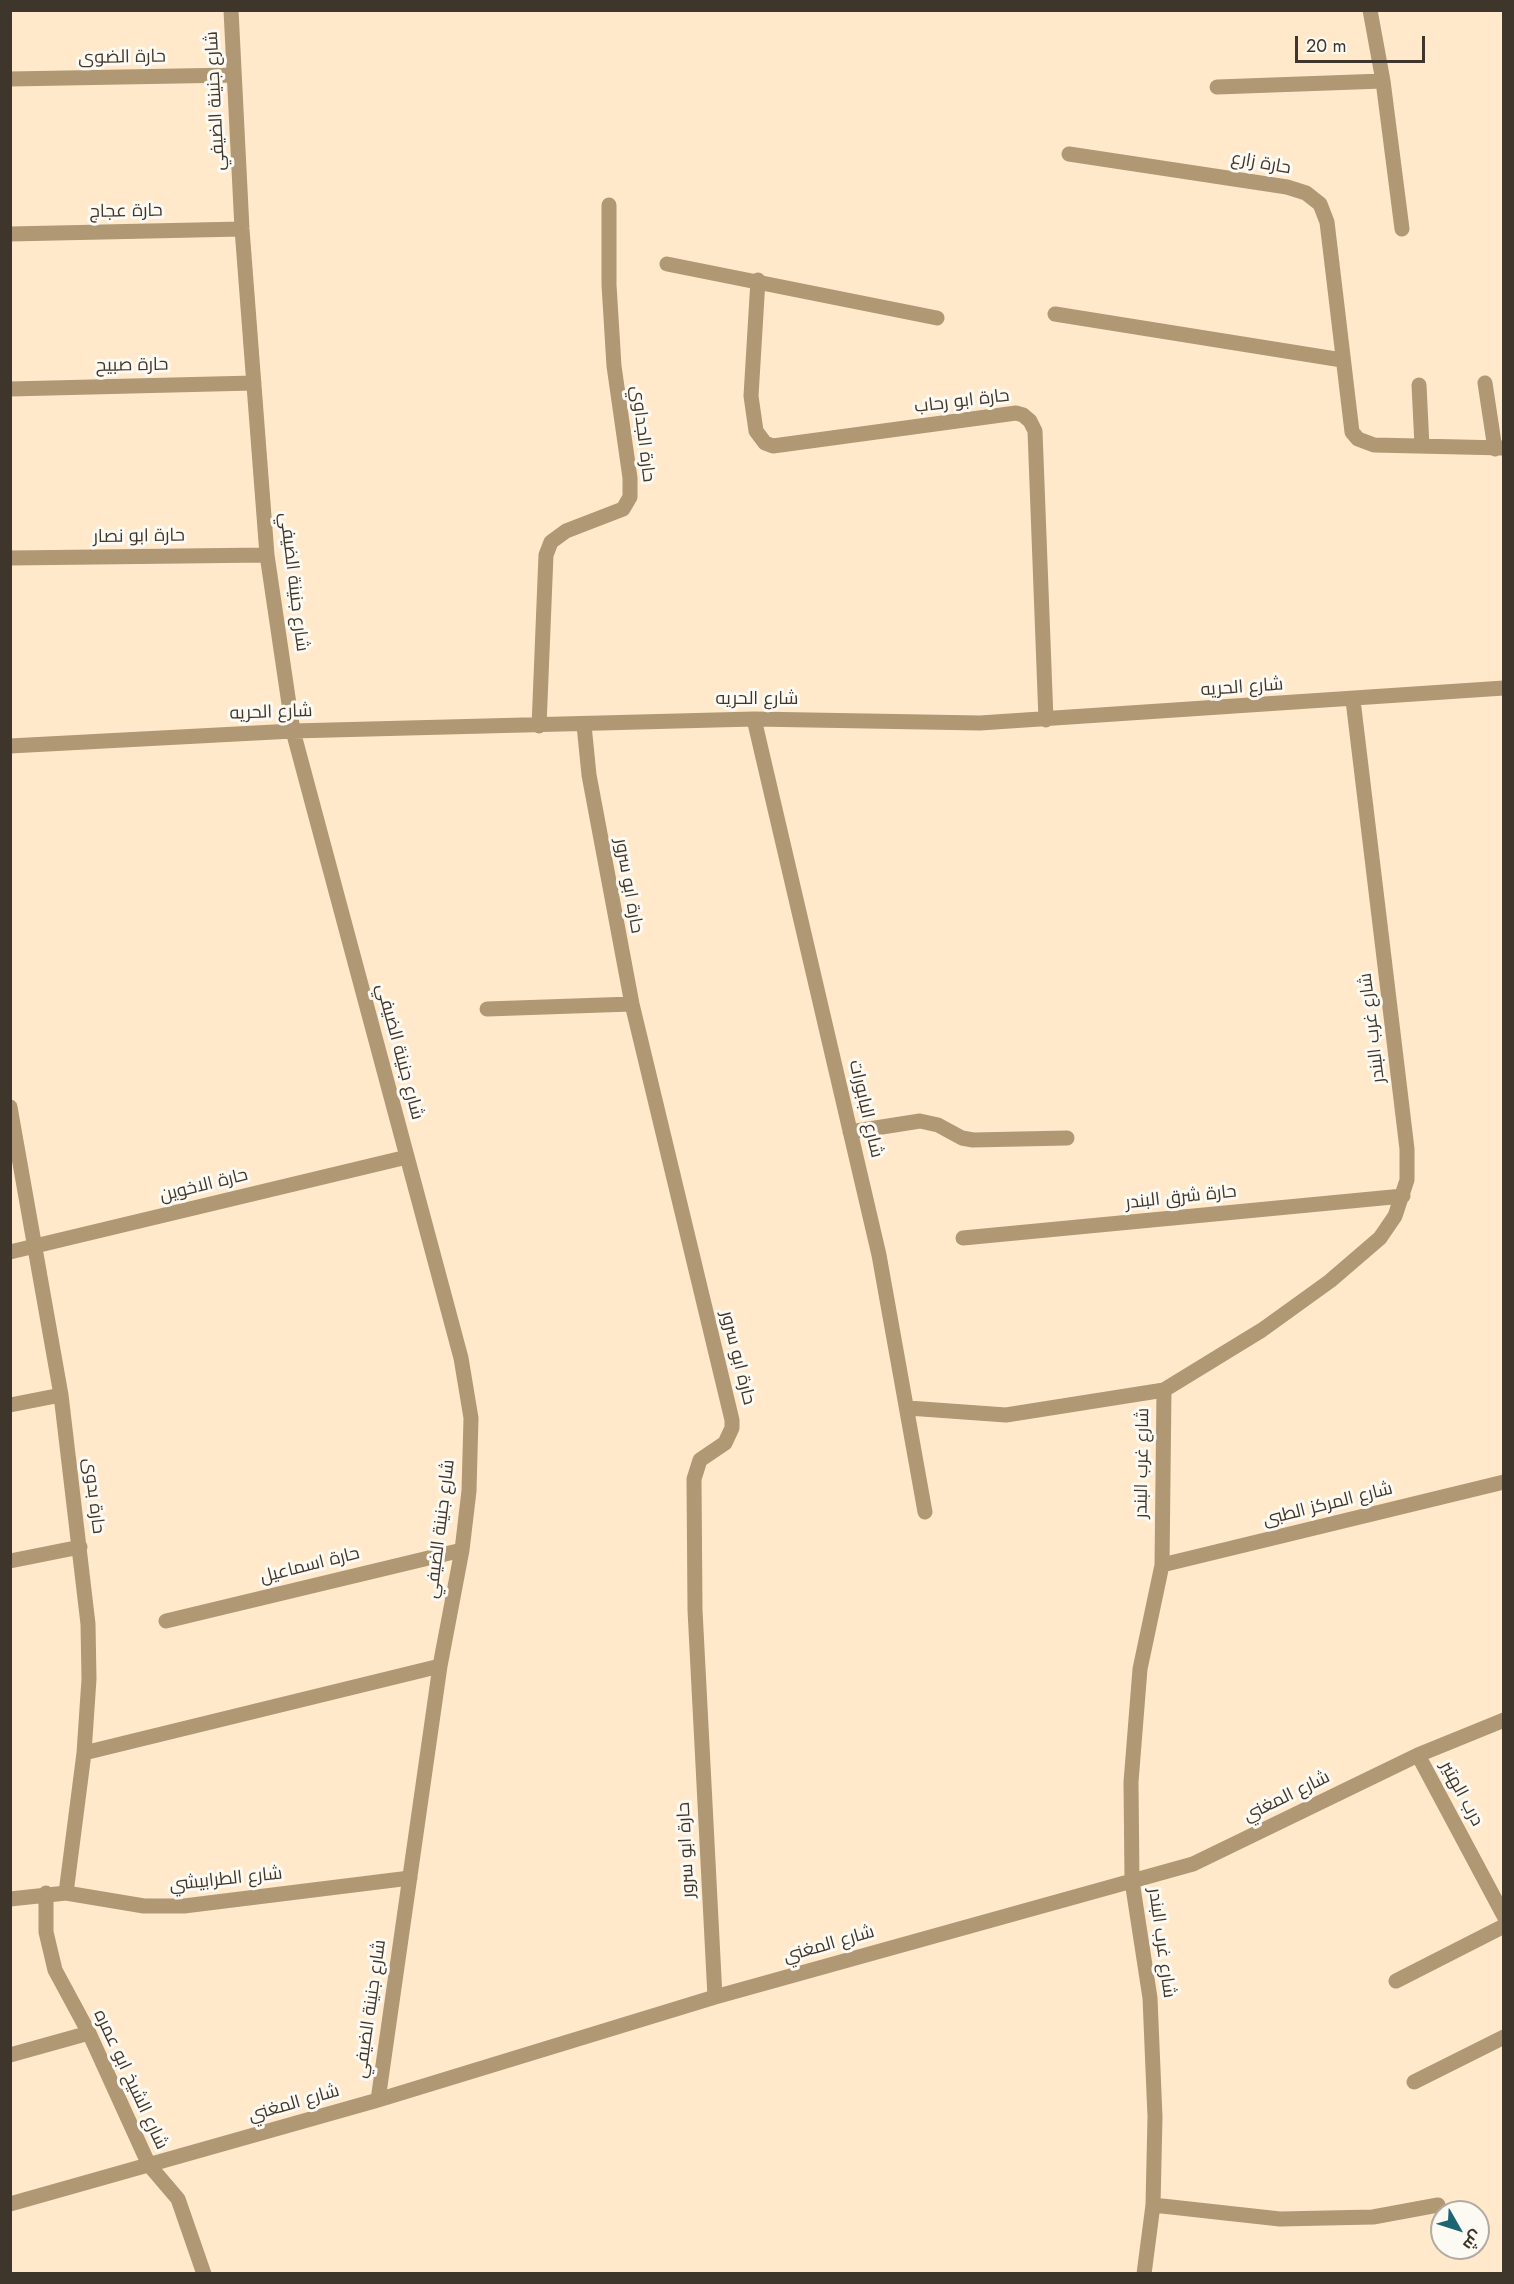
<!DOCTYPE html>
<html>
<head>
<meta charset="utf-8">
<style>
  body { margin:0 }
  #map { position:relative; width:1514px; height:2284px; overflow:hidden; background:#ffe9ca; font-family:Jost,Cairo,sans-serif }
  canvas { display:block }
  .frame { position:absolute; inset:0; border:12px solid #3e362a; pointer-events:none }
  .north { position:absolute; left:1430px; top:2200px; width:60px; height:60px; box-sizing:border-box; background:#fdf9f3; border:2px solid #b1aba3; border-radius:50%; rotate:129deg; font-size:16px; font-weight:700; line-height:24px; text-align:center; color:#3e362a }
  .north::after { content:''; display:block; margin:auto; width:21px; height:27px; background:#1c6672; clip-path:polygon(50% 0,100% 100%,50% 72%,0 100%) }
  .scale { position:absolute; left:1295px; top:36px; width:130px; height:27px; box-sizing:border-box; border:3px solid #3e362a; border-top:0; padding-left:8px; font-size:18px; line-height:21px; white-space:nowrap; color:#3e362a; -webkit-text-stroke:4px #fdf9f3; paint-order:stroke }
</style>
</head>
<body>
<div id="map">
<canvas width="1514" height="2284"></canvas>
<div class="frame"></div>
<div class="north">ش</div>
<div class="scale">20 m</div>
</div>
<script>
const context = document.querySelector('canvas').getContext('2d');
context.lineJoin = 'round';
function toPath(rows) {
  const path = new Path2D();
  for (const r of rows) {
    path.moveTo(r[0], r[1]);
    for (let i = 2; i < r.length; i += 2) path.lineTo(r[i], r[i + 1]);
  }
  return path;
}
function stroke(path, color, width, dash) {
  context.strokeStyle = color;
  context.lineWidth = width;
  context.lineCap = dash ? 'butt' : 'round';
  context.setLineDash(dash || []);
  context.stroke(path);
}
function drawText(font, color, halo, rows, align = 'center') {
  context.font = font + ' Jost,Cairo,sans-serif';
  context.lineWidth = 6;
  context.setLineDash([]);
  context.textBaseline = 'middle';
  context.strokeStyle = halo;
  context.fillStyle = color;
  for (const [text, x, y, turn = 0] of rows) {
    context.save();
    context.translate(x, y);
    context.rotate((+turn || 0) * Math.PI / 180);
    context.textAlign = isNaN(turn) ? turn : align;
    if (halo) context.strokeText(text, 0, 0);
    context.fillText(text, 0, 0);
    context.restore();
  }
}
const minor = toPath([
  [231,10,242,229,267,555,293,731,461,1358,471,1418,469,1491,462,1550,440,1666,378,2100],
  [1370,10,1383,81,1402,229],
  [10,79,234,75],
  [1217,87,1383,81],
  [1069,154,1287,187,1306,193,1320,204,1327,222,1352,432,1358,439,1374,445,1504,448],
  [10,234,242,229],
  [667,264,937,318],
  [758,280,751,396,756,431,765,443,773,446,1016,413,1023,415,1030,421,1035,431,1046,720],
  [1055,314,1342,360],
  [1485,383,1495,449],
  [1419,385,1422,446],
  [10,389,254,383],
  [10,558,267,555],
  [754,719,879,1255,925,1512],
  [584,725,589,775,632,1004,732,1420,732,1428,725,1443,700,1460,694,1479,695,1610,715,1997],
  [539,726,546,555,551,542,566,531,623,509,630,497,630,478,614,366,609,285,609,205],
  [10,746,293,731,754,719,980,723,1504,688],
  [487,1009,632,1004],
  [10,1107,61,1395,88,1624,89,1679,84,1753,66,1893],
  [850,1132,920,1121,938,1125,962,1138,973,1140,1067,1138],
  [963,1238,1403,1196],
  [10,1252,407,1157],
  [10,1405,61,1395],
  [908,1408,1006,1415,1164,1390],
  [10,1561,80,1547],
  [1162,1565,1504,1482],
  [166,1621,462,1550],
  [84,1753,440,1666],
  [1418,1755,1504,1916],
  [46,1893,46,1932,55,1970,89,2033,149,2165,178,2199,204,2274],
  [10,1899,66,1893,144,1906,184,1906,410,1878],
  [1396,1981,1504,1926],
  [10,2055,89,2033],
  [1414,2082,1504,2037],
  [10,2204,378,2100,715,1997,1193,1864,1418,1755,1504,1720],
  [1153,2205,1280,2219,1373,2217,1438,2205],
  [1144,2274,1153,2205,1155,2117,1150,1998,1132,1881,1131,1782,1140,1669,1162,1565,1164,1390,1262,1330,1330,1281,1380,1238,1395,1216,1407,1180,1407,1149,1353,700]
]);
const streetNames = [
  ["حارة الضوى",122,58,-1],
  ["شارع جنينة الضيفي",216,101,-93],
  ["حارة زارع",1261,164,10],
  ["حارة عجاج",126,212,-1],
  ["حارة صبيح",132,366,-1],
  ["حارة ابو رحاب",962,402,-7],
  ["حارة الجداوي",642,434,83],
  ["حارة ابو نصار",139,537,-1],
  ["شارع جنينة الضيفي",293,582,83],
  ["شارع الحريه",1242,688,-4],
  ["شارع الحريه",757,700],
  ["شارع الحريه",271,713,-2],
  ["حارة ابو سرور",628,886,80],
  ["شارع غرب البندر",1373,1028,-97],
  ["شارع جنينة الضيفي",399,1052,75],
  ["شارع البابورات",865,1109,77],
  ["حارة الاخوين",204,1186,-14],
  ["حارة شرق البندر",1181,1198,-6],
  ["حارة ابو سرور",737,1358,76],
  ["شارع غرب البندر",1143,1463,-89],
  ["حارة بدوى",93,1496,83],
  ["شارع المركز الطبى",1328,1505,-14],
  ["شارع جنينة الضيفي",441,1529,-83],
  ["حارة اسماعيل",310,1566,-14],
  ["درب الهتير",1461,1794,62],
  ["شارع المغني",1287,1797,-26],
  ["حارة ابو سرور",687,1850,-93],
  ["شارع الطرابيشي",226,1880,-6],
  ["شارع غرب البندر",1161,1943,82],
  ["شارع المغني",829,1945,-16],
  ["شارع جنينة الضيفي",371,2009,-82],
  ["شارع الشيخ ابو عمره",130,2080,65],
  ["شارع المغني",294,2104,-16]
];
stroke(minor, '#b09875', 15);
drawText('18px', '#3e362a', '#fdf9f3', streetNames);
</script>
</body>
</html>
